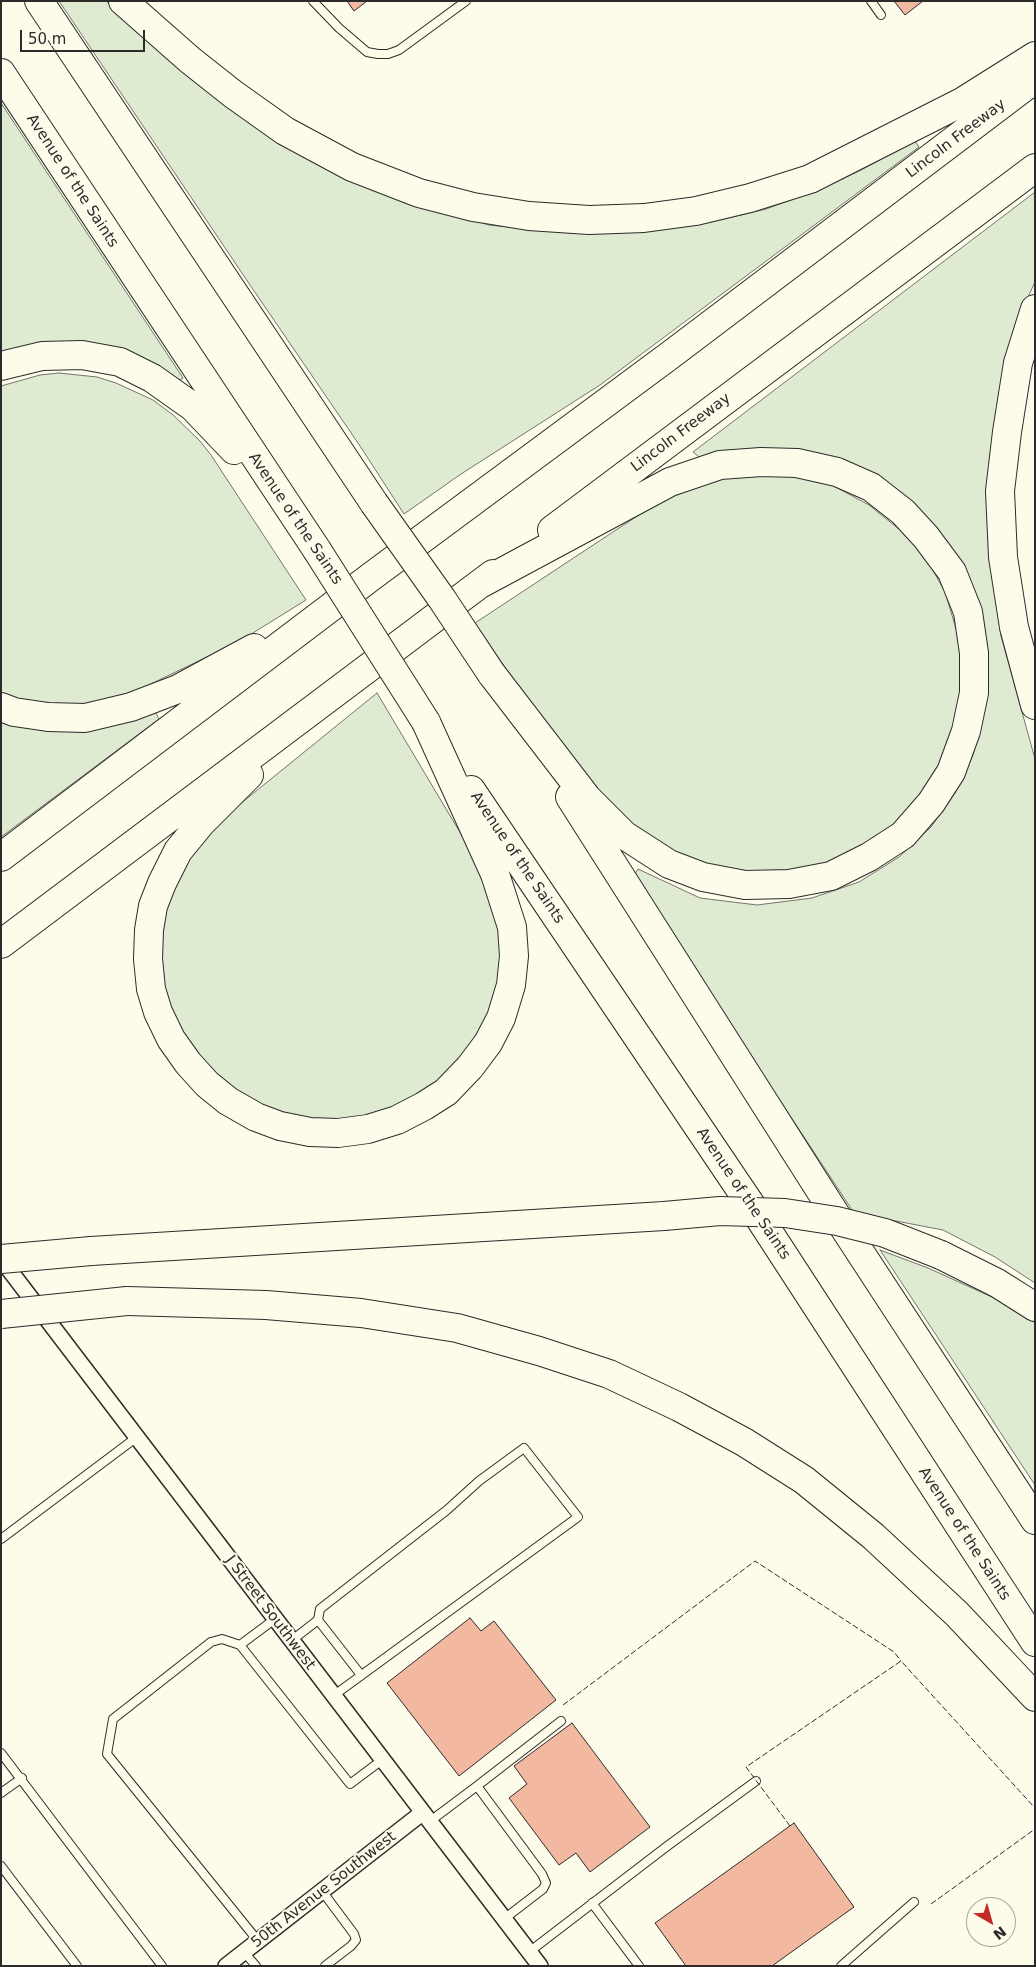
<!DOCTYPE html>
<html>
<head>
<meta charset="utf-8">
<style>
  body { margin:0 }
  #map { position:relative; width:1036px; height:1967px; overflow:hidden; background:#fdfbea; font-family:"DejaVu Sans",sans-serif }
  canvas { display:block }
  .frame { position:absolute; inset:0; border:2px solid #2b2b2b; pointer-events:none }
  .north { position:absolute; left:966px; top:1897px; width:50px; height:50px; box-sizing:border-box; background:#fdfbea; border:1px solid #a9a89e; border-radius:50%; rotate:142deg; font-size:14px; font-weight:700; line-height:20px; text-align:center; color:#2b2b2b }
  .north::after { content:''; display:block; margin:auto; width:18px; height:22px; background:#c62828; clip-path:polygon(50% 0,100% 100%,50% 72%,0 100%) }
  .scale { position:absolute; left:20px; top:30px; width:125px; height:22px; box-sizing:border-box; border:2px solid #2b2b2b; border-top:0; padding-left:6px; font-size:15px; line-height:18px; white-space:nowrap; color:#2b2b2b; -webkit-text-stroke:4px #fdfbea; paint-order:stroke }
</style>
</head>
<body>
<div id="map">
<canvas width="1036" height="1967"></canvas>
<div class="frame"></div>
<div class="north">N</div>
<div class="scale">50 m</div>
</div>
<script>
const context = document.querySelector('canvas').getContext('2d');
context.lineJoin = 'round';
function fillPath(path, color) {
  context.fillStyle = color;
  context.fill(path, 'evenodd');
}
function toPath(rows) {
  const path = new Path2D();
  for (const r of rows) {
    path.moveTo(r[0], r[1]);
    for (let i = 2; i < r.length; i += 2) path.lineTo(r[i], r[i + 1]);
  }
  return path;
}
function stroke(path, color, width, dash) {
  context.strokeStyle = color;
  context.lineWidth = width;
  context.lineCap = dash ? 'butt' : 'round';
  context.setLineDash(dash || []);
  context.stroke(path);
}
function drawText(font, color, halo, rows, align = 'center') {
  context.font = font + ' "DejaVu Sans",sans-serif';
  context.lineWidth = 4;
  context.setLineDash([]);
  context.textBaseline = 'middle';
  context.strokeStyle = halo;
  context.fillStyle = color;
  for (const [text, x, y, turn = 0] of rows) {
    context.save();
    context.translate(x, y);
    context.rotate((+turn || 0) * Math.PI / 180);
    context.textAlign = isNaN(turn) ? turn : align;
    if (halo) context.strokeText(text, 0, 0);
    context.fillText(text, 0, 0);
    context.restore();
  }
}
const green = toPath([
  [59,1,106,1,173,62,374,189,489,225,571,233,660,229,711,222,766,209,823,188,861,170,915,141,919,147,600,385,461,474,404,514,360,446,250,285,59,1],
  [1,103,183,378,177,382,1,356,1,103],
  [1035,192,1035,282,1028,297,1002,388,995,592,1001,636,1035,759,1035,1283,995,1257,943,1230,854,1213,633,877,638,869,700,898,757,905,812,898,859,882,899,857,931,827,955,793,973,755,983,716,932,527,786,449,746,449,700,458,693,452,1035,192],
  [59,373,97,377,116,383,153,400,173,415,199,440,211,455,306,600,240,641,128,695,100,703,67,707,15,698,1,693,1,386,40,375,59,373],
  [752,474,799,477,832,485,869,505,905,534,930,565,945,592,963,652,965,684,945,762,907,816,837,862,751,879,679,861,606,807,544,725,475,623,663,499,714,479,752,474],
  [377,693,486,876,501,923,502,970,491,1012,467,1057,414,1103,345,1124,268,1113,218,1080,176,1029,163,987,161,951,165,909,177,878,197,846,234,809,377,693],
  [155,711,159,719,1,837,1,720,38,729,80,732,120,724,155,711],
  [880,1250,928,1268,1014,1307,1035,1323,1035,1485,880,1250]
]);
const building = toPath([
  [347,1,367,1,354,11,347,1],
  [894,1,923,1,905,15,894,1],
  [470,1618,481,1631,494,1621,556,1700,459,1776,387,1683,470,1618],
  [572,1723,650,1827,590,1872,576,1853,559,1865,509,1798,527,1784,514,1766,572,1723],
  [794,1823,854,1907,772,1966,686,1966,655,1923,794,1823]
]);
const lane = toPath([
  [313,1,339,28,367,52,378,54,388,54,399,50,466,1],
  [871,1,881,15],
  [1,1539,137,1437],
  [275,1619,240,1645,350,1784,382,1760],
  [318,1620,361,1675],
  [291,1641,318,1620,320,1609,447,1510,479,1481,524,1448,578,1517,333,1696],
  [240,1645,222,1639,211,1642,113,1719,107,1754,258,1941],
  [1,1753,162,1966],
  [477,1786,561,1721],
  [1,1793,22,1778],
  [429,1822,477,1786,542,1874,546,1883,543,1889,504,1919],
  [1,1866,77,1966],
  [322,1891,354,1934,356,1940,351,1946,325,1966],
  [592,1903,639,1966],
  [244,1952,256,1966],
  [529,1952,666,1847,756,1781],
  [841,1966,914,1902]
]);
const street = toPath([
  [1,1259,540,1966],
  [226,1966,422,1813]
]);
const highway = toPath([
  [39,1,374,503],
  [123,1,190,60,233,94,285,131,352,167,419,193,473,207,529,216,589,220,644,218,696,211,750,198,810,179,962,102,1035,56],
  [1,73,317,550],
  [1035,309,1018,363,1007,432,1000,491,1003,557,1014,627,1035,705],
  [1,366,42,356,82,355,120,362,152,378,193,407,234,450],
  [552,530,1035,168],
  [480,584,670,482,720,465,761,462,797,463,837,472,871,487,903,512,926,537,952,572,968,612,974,653,974,693,966,731,951,772,931,803,903,835,869,857,831,876,789,884,745,885,703,877,669,864,624,835,587,798,491,673],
  [1,707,14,712,48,717,85,718,131,707,178,689,254,648],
  [249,775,201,823,178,851,162,883,153,906,149,930,148,959,151,989,158,1012,171,1039,188,1063,207,1084,228,1101,256,1117,280,1126,310,1132,338,1133,368,1129,397,1120,424,1106,446,1092,470,1067,488,1043,501,1018,511,985,514,956,512,927,495,874,426,722],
  [471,790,755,1211,1035,1642],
  [570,797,841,1223,1035,1520],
  [1,857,372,576,669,356,1035,79],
  [1,944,493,574],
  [91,1251,664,1216],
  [941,1255,997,1283,1035,1307],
  [127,1301,266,1305,361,1313,457,1328,539,1351,609,1374,679,1407,744,1442,804,1480,873,1536,957,1614,1035,1697]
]);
const highwayBridge = toPath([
  [374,503,442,599,491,673],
  [317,550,426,722],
  [664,1216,720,1211,785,1213,837,1221,885,1233,941,1255],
  [1,1259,91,1251],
  [1,1314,127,1301]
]);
const fence = toPath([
  [563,1705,755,1561,894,1652,901,1661],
  [790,1826,746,1767,901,1661,1035,1808],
  [931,1904,1035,1829]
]);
const streetNames = [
  ["Lincoln Freeway",956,139,-37],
  ["Avenue of the Saints",72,181,57],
  ["Lincoln Freeway",681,433,-37],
  ["Avenue of the Saints",295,519,56],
  ["Avenue of the Saints",517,858,56],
  ["Avenue of the Saints",743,1194,56],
  ["Avenue of the Saints",964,1534,57],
  ["J Street Southwest",270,1613,53],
  ["50th Avenue Southwest",324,1890,-38]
];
fillPath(green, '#deebd1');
stroke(green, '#74746e', 1);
fillPath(building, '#f2b8a0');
stroke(building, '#2b2b2b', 1);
stroke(lane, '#2b2b2b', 10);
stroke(street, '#2b2b2b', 18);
stroke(highway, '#2b2b2b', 30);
stroke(lane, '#fdfbea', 8);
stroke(street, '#fdfbea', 15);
stroke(highway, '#fdfbea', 28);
stroke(highwayBridge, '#2b2b2b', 30, []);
stroke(highwayBridge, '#fdfbea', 28);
stroke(fence, '#2b2b2b', 1, [6, 2.5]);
drawText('15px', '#2b2b2b', '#fdfbea', streetNames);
</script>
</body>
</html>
